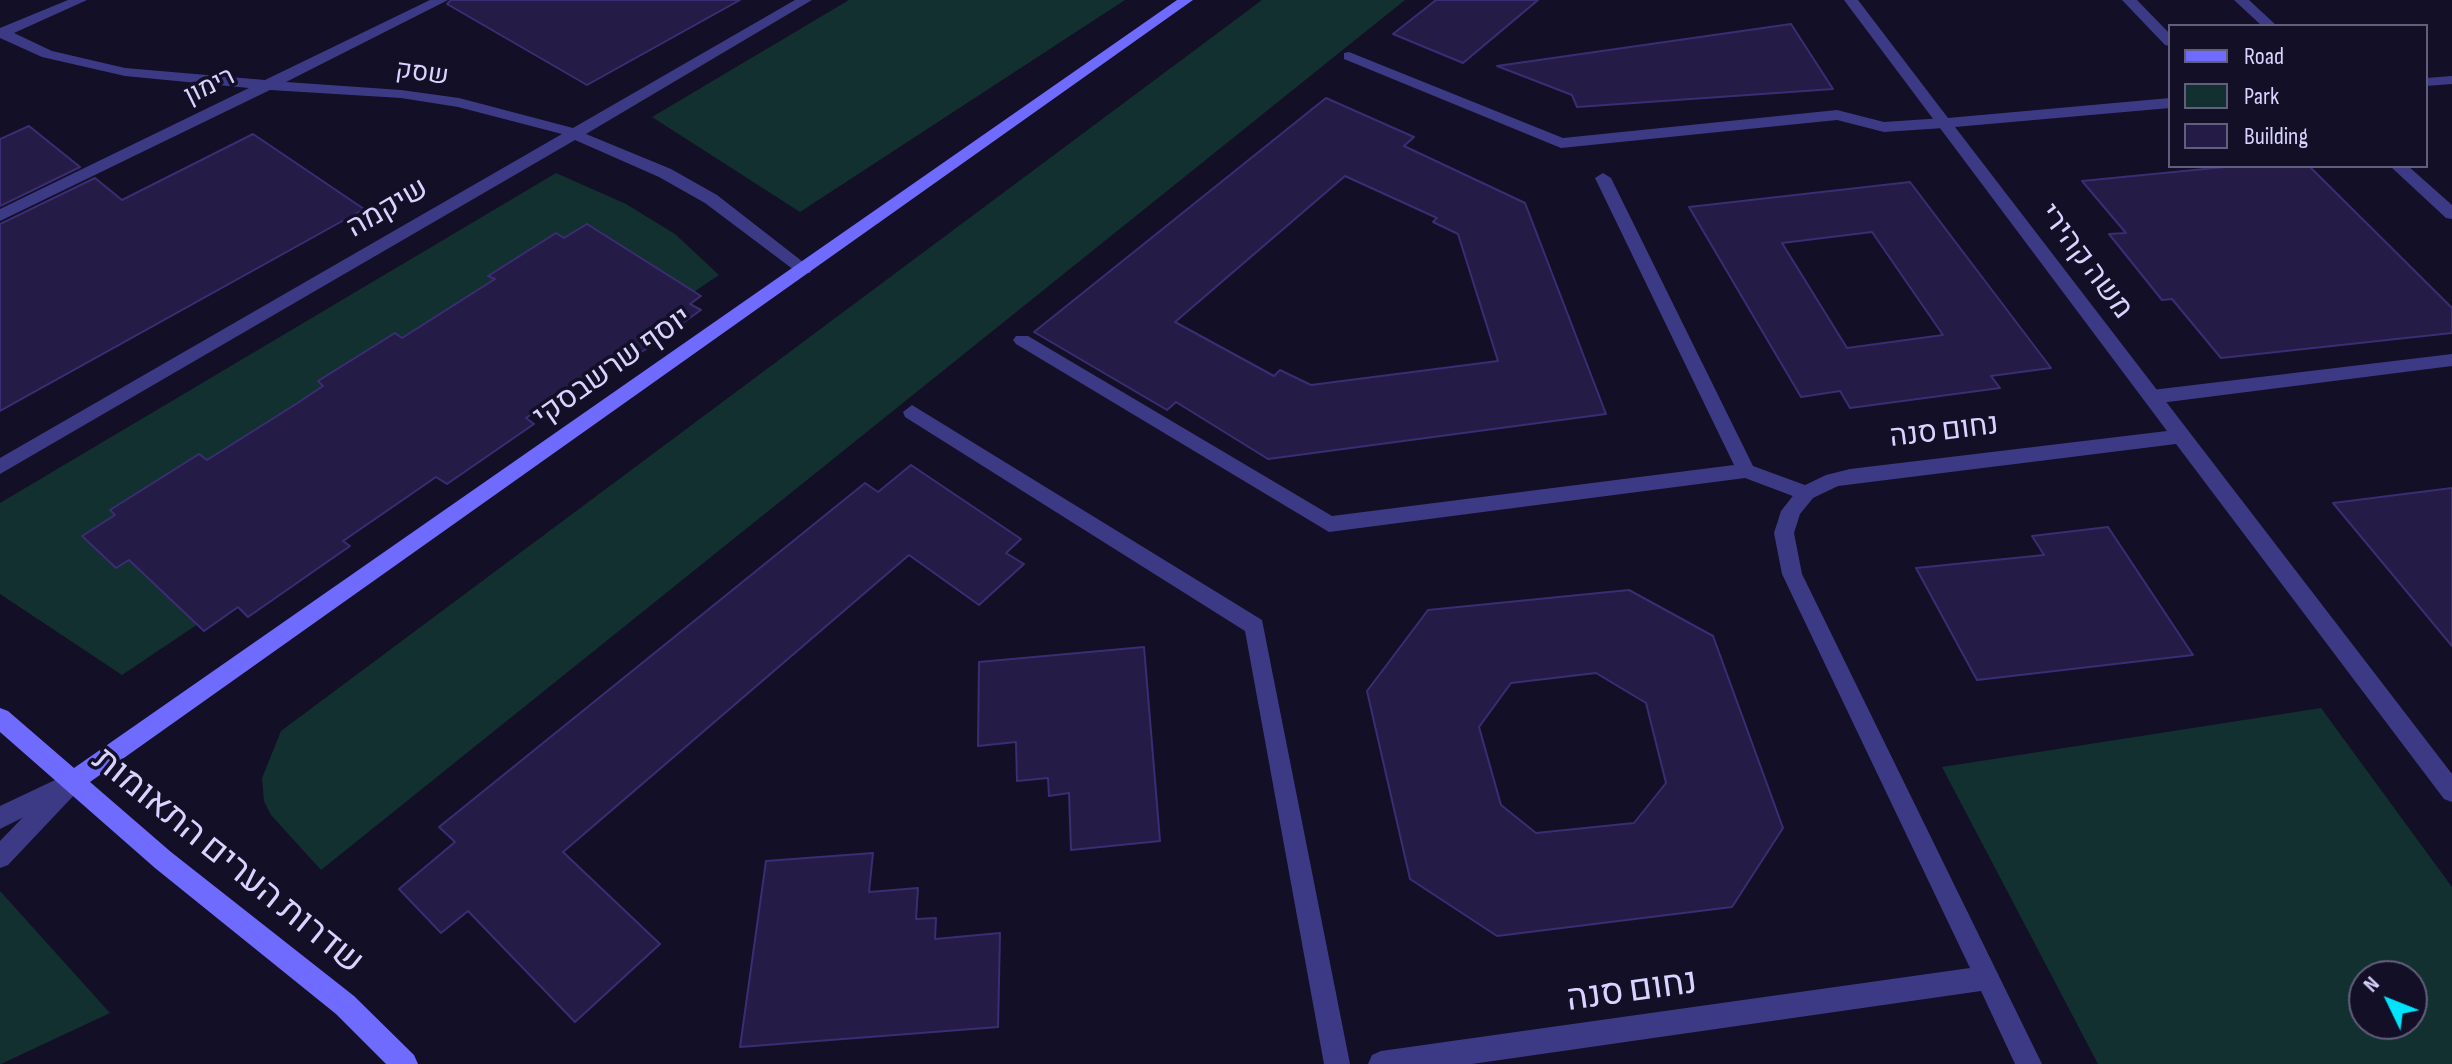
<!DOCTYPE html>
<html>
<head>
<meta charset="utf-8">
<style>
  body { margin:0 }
  #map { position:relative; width:2452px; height:1064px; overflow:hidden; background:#130f26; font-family:"Sofia Sans Condensed",sans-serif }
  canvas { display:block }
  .legend { position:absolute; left:2168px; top:24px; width:260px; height:144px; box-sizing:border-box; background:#130f26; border:2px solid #625e7d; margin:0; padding:10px 14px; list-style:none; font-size:24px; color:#d9d4ff }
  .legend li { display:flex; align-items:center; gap:16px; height:40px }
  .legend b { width:40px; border:2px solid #625e7d }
  .north { position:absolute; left:2348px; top:960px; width:80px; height:80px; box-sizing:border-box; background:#130f26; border:2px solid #625e7d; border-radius:50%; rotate:313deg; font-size:22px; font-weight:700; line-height:32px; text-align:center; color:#d9d4ff }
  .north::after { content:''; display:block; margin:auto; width:28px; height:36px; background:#00e5ff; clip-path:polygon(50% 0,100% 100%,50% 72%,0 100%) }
</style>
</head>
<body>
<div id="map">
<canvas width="2452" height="1064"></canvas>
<ul class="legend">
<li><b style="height:10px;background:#6f6bff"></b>Road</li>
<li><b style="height:22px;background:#12302f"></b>Park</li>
<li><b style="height:22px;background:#241b47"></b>Building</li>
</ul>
<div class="north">N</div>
</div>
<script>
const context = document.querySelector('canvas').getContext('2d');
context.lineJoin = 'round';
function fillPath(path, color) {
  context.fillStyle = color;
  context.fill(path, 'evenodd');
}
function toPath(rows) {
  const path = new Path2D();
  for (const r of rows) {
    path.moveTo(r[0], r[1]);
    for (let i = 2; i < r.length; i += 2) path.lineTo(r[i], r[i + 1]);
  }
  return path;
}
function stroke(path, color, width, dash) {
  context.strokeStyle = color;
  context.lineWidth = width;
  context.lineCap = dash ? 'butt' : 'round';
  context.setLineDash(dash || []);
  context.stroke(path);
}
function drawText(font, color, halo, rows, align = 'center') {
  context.font = font + ' "Sofia Sans Condensed",Heebo,sans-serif';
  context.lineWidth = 7;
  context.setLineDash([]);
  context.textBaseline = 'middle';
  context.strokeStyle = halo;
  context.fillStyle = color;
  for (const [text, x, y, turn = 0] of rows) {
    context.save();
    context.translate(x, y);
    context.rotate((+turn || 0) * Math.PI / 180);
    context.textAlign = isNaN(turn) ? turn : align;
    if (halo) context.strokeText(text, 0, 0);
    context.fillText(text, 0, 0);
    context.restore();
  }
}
const green = toPath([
  [849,0,1125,0,800,212,652,117],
  [1262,0,1405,0,321,870,271,815,264,801,262,778,281,731],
  [556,173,626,204,675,234,719,275,122,675,0,594,0,503],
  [2321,708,2452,887,2452,1064,2098,1064,1942,767],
  [2412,976,2412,1024,2364,1024,2364,976],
  [0,891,110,1013,1,1064,0,1064]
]);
const building = toPath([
  [451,0,740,0,587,85,447,4,451,0],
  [1436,0,1538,0,1463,63,1393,34,1436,0],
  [1791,24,1833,89,1577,107,1572,95,1497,66,1791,24],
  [1326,98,1414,137,1404,146,1525,203,1606,414,1268,459,1176,402,1167,410,1034,332,1326,98],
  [1345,176,1437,218,1433,222,1458,234,1498,361,1311,385,1280,370,1274,376,1175,322,1345,176],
  [29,126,80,167,0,206,0,139,29,126],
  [253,134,364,209,0,411,0,224,95,178,122,200,253,134],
  [2235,166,2309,166,2452,308,2452,333,2221,358,2172,299,2162,300,2109,234,2126,233,2082,181,2235,166],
  [1910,182,2051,368,1991,376,2000,388,1850,408,1840,391,1801,397,1689,207,1910,182],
  [1872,232,1943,335,1847,348,1782,243,1872,232],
  [587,224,701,296,690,304,701,310,626,363,615,356,526,418,534,424,447,484,436,477,343,541,350,546,248,617,238,607,204,631,129,560,116,568,82,536,115,515,110,510,199,454,207,460,296,404,323,386,318,381,395,333,402,338,495,279,488,276,556,233,564,238,587,224],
  [911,465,1021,539,1006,553,1024,564,979,605,909,555,563,852,660,944,575,1022,468,911,441,933,399,889,455,842,439,827,865,483,878,492,911,465],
  [2452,488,2452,646,2333,503,2452,488],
  [2108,527,2193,655,1977,680,1916,568,2044,555,2032,536,2108,527],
  [1629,590,1713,636,1783,828,1732,907,1497,936,1410,879,1367,691,1428,610,1629,590],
  [1596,673,1646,703,1666,783,1634,823,1536,833,1501,805,1479,727,1511,683,1596,673],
  [1144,647,1160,841,1071,850,1069,793,1049,796,1048,778,1017,781,1016,742,978,746,979,662,1144,647],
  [873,853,869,892,918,888,916,919,936,918,935,939,1000,933,998,1027,740,1047,766,861,873,853]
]);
const lane = toPath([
  [2122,0,2137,0,2170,34,2170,46,2165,45,2122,0],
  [2234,0,2249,0,2277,26,2262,26,2234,0],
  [1349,52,1563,138,1837,110,1884,122,1944,118,1952,123,1944,128,1884,132,1837,120,1561,148,1344,59,1344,53,1349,52],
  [2390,166,2408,166,2452,205,2452,219,2446,218,2390,166],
  [1603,173,1611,178,1753,466,1813,488,1816,493,1813,498,1806,501,1745,478,1329,532,1016,344,1013,340,1016,336,1028,336,1332,516,1734,465,1595,178,1603,173],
  [2452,354,2452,366,2152,404,2143,397,2152,390,2452,354],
  [912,405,1262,620,1350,1064,1324,1064,1245,631,905,417,903,412,912,405],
  [69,775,77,778,80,785,77,792,8,865,0,868,0,841,61,778,69,775]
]);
const street = toPath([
  [68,0,87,0,14,33,52,51,125,68,265,80,430,0,448,0,286,82,401,90,459,98,573,128,795,0,812,0,586,134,671,169,717,195,812,269,810,273,798,273,705,203,659,177,575,140,0,474,0,458,562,134,458,107,401,98,270,90,0,221,0,209,249,88,125,76,42,57,0,38,0,28,68,0],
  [1844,0,1858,0,1948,118,2170,98,2170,108,1955,127,2452,774,2452,802,2444,799,2176,444,1838,486,1813,498,1800,514,1794,533,1802,574,2042,1064,2015,1064,1981,991,1472,1064,1368,1064,1372,1055,1381,1051,1970,968,1782,574,1774,533,1781,511,1799,488,1826,475,1850,469,2167,431,1844,0],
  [2452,76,2452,84,2426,86,2426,78,2452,76],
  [72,772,80,775,83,782,80,789,0,829,0,806,72,772]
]);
const secondary = toPath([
  [1177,0,1193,0,90,782,171,852,354,996,414,1055,418,1064,386,1064,336,1014,155,868,0,732,0,708,8,711,74,768,1177,0]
]);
const farStreetnames = [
  ["שסק",422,74,8],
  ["רימון",210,87,-26]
];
const streetNames = [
  ["שיקמה",388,209,-30],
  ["משה קהירי",2085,262,53],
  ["יוסף שרשבסקי",613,368,-35],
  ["נחום סנה",1944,432,-7]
];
const nearStreetnames = [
  ["שדרות הערים התאומות",227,862,39],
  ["נחום סנה",1632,992,-8]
];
fillPath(green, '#12302f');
fillPath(building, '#241b47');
stroke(building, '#3b2d73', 2);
fillPath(lane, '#3d3a85');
fillPath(street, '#3d3a85');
fillPath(secondary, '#6f6bff');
drawText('26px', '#d9d4ff', '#130f26', farStreetnames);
drawText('30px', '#d9d4ff', '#130f26', streetNames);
drawText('36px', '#d9d4ff', '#130f26', nearStreetnames);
</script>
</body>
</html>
